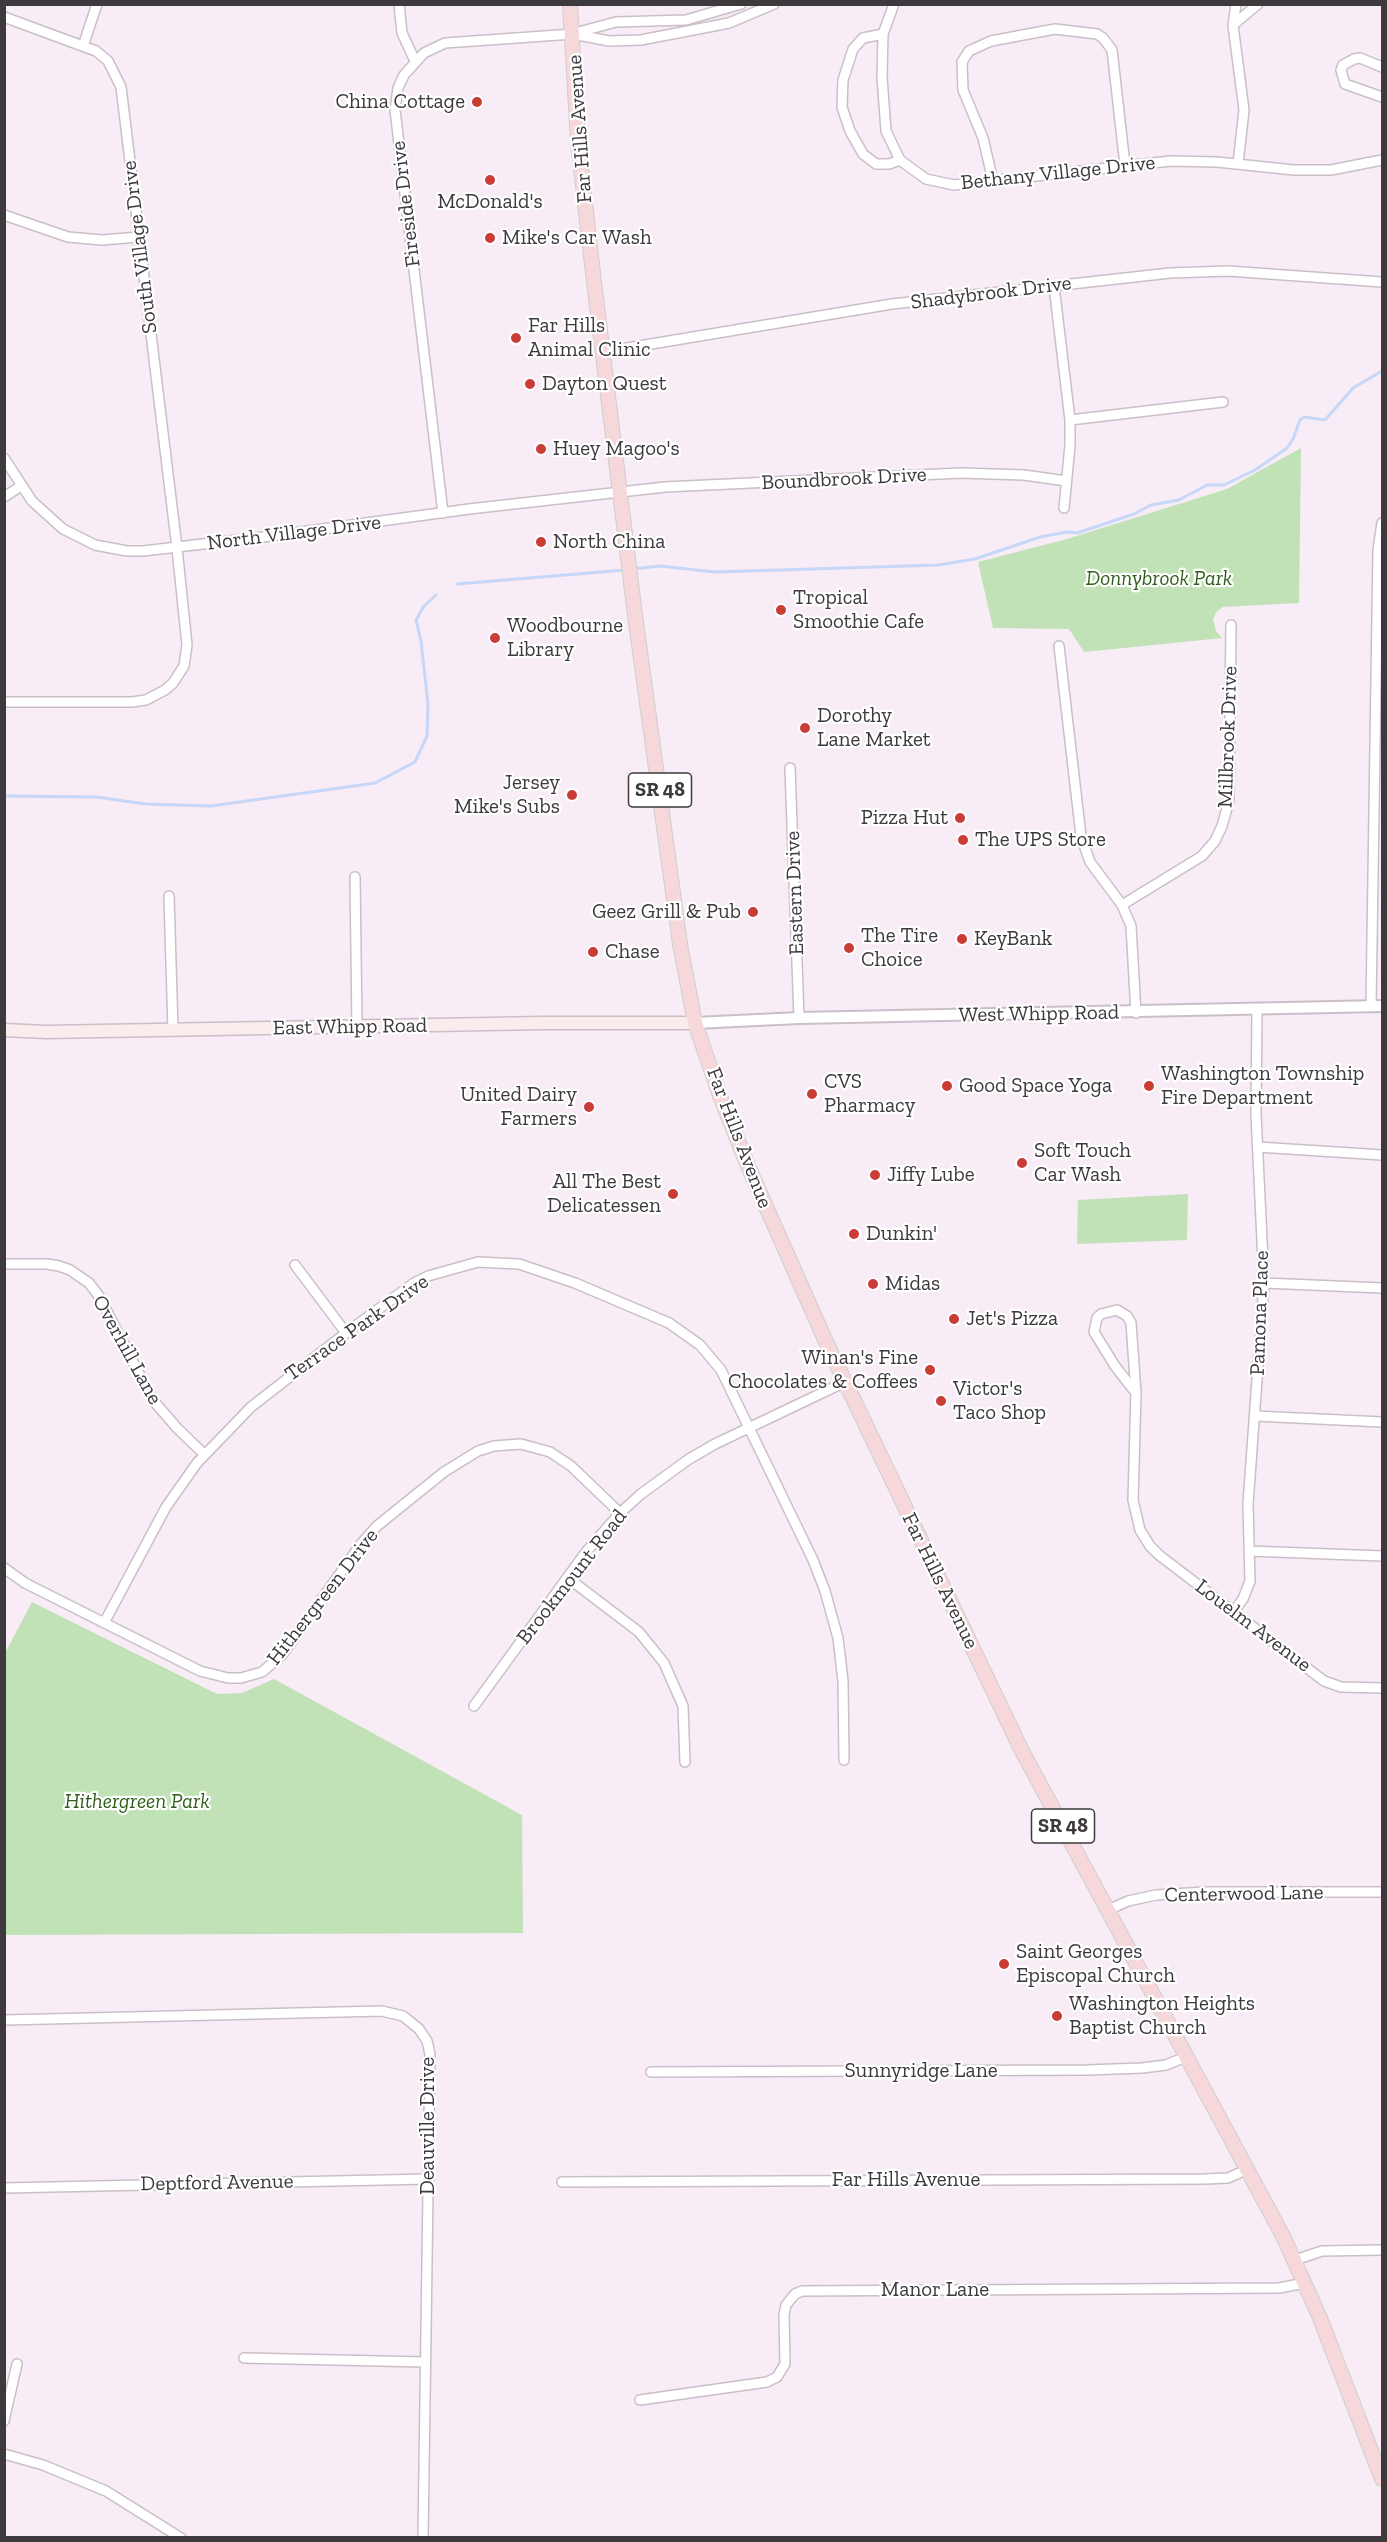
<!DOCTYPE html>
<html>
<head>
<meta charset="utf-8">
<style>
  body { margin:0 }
  #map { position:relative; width:1387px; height:2542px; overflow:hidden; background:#f8ecf6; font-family:"Zilla Slab",serif }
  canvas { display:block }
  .frame { position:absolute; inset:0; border:6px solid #3d393d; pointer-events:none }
</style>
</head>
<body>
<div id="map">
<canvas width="1387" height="2542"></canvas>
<div class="frame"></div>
</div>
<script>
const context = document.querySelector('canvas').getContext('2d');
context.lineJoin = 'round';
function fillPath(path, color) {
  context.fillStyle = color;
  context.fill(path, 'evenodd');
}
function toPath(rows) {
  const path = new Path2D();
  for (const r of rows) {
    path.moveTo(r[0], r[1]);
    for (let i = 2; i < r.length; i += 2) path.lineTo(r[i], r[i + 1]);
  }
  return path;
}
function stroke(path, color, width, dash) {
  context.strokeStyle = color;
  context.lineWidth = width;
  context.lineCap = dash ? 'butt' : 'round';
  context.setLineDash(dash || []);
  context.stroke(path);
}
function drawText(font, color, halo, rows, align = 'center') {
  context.font = font + ' "Zilla Slab",serif';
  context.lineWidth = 4.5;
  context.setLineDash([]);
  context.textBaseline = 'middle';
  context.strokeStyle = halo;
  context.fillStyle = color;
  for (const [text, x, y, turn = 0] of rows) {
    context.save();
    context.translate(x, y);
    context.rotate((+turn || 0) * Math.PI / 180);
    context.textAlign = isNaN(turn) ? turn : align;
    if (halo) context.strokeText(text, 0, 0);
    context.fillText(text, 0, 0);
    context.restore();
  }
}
const green = toPath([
  [1301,448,1299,603,1223,607,1217,611,1213,619,1216,631,1222,638,1084,652,1069,629,993,628,978,562,1067,539,1227,489],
  [1188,1194,1187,1240,1077,1244,1078,1200],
  [32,1602,217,1694,242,1693,274,1679,522,1815,523,1933,5,1935,5,1653]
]);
const stream = toPath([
  [632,569,660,566,715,572,938,565,975,559,1040,537,1067,532,1077,533,1134,514,1151,505,1179,500,1207,485,1224,485,1255,470,1287,448,1293,439,1300,420,1304,417,1325,420,1353,388,1382,371],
  [457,584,625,570],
  [4,796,96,797,146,804,211,806,375,783,415,762,427,736,428,704,421,641,416,620,424,606,436,595]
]);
const minor = toPath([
  [399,4,402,33,415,61],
  [894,4,883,34,882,77,886,131,900,160,926,179,954,185,1171,161,1217,162,1294,170,1331,170,1382,160],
  [1236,4,1233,25,1258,4],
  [4,17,96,51,108,61,121,87,177,548,187,645,184,666,173,683,165,690,146,700,132,702,4,702],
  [1233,25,1244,110,1238,164],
  [575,33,616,22,686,20,741,4],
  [883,34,863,38,853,49,843,80,842,107,850,131,863,154,876,164,889,164,900,160],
  [83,46,97,4],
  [1382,67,1360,58,1354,59,1343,65,1341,70,1345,84,1382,97],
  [993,181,983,138,963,90,962,62,969,51,991,41,1055,29,1097,34,1103,38,1112,50,1125,165],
  [4,215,68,237,102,240,139,237],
  [1054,286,1070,420,1070,445,1064,508],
  [603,352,892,304,1170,273,1228,271,1382,282],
  [1070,420,1223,402],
  [4,458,32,501,63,529,95,545,127,551,143,551,271,536,469,509,665,487,961,473,1024,475,1066,481],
  [4,497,21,486],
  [443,513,395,110,398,88,404,75,424,53,445,43,573,34,609,41,641,40,729,23,774,4],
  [1059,646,1081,836,1090,862,1122,905,1131,926,1136,1013],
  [790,768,799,1018],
  [355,877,357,1026],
  [169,896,173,1030],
  [1122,905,1202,856,1215,841,1222,826,1229,801,1231,625],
  [1371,1006,1378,550,1382,523],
  [1258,1147,1382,1155],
  [4,1264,47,1264,59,1266,70,1270,89,1283,99,1296,152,1399,177,1428,204,1454],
  [295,1265,346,1333],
  [1264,1283,1382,1288],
  [1117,1310,1127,1316,1131,1323,1136,1393,1115,1366,1094,1332,1097,1318,1101,1314,1117,1310],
  [1136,1393,1133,1500,1140,1530,1150,1546,1159,1555,1324,1681,1341,1687,1382,1688],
  [1255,1416,1382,1422],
  [1249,1551,1382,1556],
  [4,1568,25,1583,200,1671,228,1678,241,1678,262,1672,282,1655,361,1544,377,1526,444,1472,478,1451,494,1446,521,1444,550,1452,571,1466,620,1513],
  [568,1578,639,1632,664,1663,683,1706,685,1762],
  [1234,1611,1243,1599,1250,1581,1248,1504,1264,1283,1256,1114,1257,1010],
  [104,1623,166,1507,197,1463,251,1407,346,1333,414,1283,428,1276,478,1262,519,1264,575,1283,669,1323,700,1345,721,1370,813,1560,825,1591,838,1638,843,1681,844,1760],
  [474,1706,586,1552,620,1513,641,1494,689,1459,715,1444,845,1382],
  [1108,1910,1128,1901,1156,1895,1205,1892,1382,1892],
  [4,2020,382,2011,403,2016,419,2029,427,2041,430,2054,423,2538],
  [651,2072,1087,2070,1142,2068,1166,2065,1188,2056],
  [562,2182,1205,2179,1228,2178,1248,2169],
  [4,2188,429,2179],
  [1295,2260,1322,2251,1382,2250],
  [244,2358,425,2362],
  [640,2400,767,2382,777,2377,785,2364,784,2315,786,2305,795,2294,802,2291,1279,2288,1305,2283],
  [4,2421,17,2364],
  [4,2454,43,2465,106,2491,181,2538]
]);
const tertiary = toPath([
  [695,1023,799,1018,1382,1006]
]);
const secondary = toPath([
  [4,1030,46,1032,543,1023,695,1023]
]);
const primary = toPath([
  [570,4,578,142,594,282,635,615,680,944,695,1023,720,1096,748,1166,826,1342,1021,1749,1284,2238,1320,2318,1382,2479]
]);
const markers = [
  [477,102,6,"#ca3c36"],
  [490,180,6,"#ca3c36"],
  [490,238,6,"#ca3c36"],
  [516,338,6,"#ca3c36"],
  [530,384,6,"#ca3c36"],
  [541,449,6,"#ca3c36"],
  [541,542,6,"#ca3c36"],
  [781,610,6,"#ca3c36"],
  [495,638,6,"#ca3c36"],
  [805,728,6,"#ca3c36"],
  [572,795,6,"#ca3c36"],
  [960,818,6,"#ca3c36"],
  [963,840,6,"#ca3c36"],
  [753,912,6,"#ca3c36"],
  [962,939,6,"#ca3c36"],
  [849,948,6,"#ca3c36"],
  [593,952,6,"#ca3c36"],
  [947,1086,6,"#ca3c36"],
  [1149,1086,6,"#ca3c36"],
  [812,1094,6,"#ca3c36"],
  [589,1107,6,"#ca3c36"],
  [1022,1163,6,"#ca3c36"],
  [875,1175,6,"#ca3c36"],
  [673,1194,6,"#ca3c36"],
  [854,1234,6,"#ca3c36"],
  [873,1284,6,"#ca3c36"],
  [954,1319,6,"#ca3c36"],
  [930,1370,6,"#ca3c36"],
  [941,1401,6,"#ca3c36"],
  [1004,1964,6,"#ca3c36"],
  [1057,2016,6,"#ca3c36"]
];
const shields = [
  [660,790,63],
  [1063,1826,63]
];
const shieldNames = [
  ["SR 48",660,790],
  ["SR 48",1063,1826]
];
const poiNames = [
  ["China Cottage",465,102,"right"],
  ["McDonald's",490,202,"center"],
  ["Mike's Car Wash",502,238],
  ["Far Hills",528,326],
  ["Animal Clinic",528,350],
  ["Dayton Quest",542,384],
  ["Huey Magoo's",553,449],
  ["North China",553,542],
  ["Tropical",793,598],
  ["Smoothie Cafe",793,622],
  ["Woodbourne",507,626],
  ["Library",507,650],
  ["Dorothy",817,716],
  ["Lane Market",817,740],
  ["Jersey",560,783,"right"],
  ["Mike's Subs",560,807,"right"],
  ["Pizza Hut",948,818,"right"],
  ["The UPS Store",975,840],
  ["Geez Grill & Pub",741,912,"right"],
  ["The Tire",861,936],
  ["Choice",861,960],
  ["KeyBank",974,939],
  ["Chase",605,952],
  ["Washington Township",1161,1074],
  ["Fire Department",1161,1098],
  ["CVS",824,1082],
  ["Pharmacy",824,1106],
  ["Good Space Yoga",959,1086],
  ["United Dairy",577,1095,"right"],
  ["Farmers",577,1119,"right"],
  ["Soft Touch",1034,1151],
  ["Car Wash",1034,1175],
  ["Jiffy Lube",887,1175],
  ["All The Best",661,1182,"right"],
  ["Delicatessen",661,1206,"right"],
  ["Dunkin'",866,1234],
  ["Midas",885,1284],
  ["Jet's Pizza",966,1319],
  ["Winan's Fine",918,1358,"right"],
  ["Chocolates & Coffees",918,1382,"right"],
  ["Victor's",953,1389],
  ["Taco Shop",953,1413],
  ["Saint Georges",1016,1952],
  ["Episcopal Church",1016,1976],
  ["Washington Heights",1069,2004],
  ["Baptist Church",1069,2028]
];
const streetNames = [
  ["Far Hills Avenue",580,129,-94],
  ["Bethany Village Drive",1058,173,-6],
  ["Fireside Drive",406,204,-97],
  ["South Village Drive",140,247,-97],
  ["Shadybrook Drive",991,293,-7],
  ["Boundbrook Drive",844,479,-3],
  ["North Village Drive",294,533,-7],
  ["Millbrook Drive",1228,737,-88],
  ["Eastern Drive",795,893,-92],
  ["West Whipp Road",1039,1014,-1],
  ["East Whipp Road",350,1027,-1],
  ["Far Hills Avenue",739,1138,69],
  ["Pamona Place",1260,1313,-88],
  ["Terrace Park Drive",357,1328,-35],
  ["Overhill Lane",127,1350,61],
  ["Brookmount Road",572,1577,-52],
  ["Far Hills Avenue",940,1581,64],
  ["Hithergreen Drive",323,1597,-52],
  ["Louelm Avenue",1253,1626,37],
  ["Centerwood Lane",1244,1894,-1],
  ["Sunnyridge Lane",921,2071],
  ["Deauville Drive",428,2126,-90],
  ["Far Hills Avenue",906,2180],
  ["Deptford Avenue",217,2183,-1],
  ["Manor Lane",935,2290]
];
const parkNames = [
  ["Donnybrook Park",1159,579],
  ["Hithergreen Park",137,1802]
];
fillPath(green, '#c1e2b6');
stroke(stream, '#c7d7f8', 3);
stroke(minor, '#cabfc9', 12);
stroke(tertiary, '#cabfc9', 14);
stroke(secondary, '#cabfc9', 15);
stroke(primary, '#d0cfd0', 16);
stroke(minor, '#fff', 9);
stroke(tertiary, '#fff', 10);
stroke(secondary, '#faebed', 12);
stroke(primary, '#f6d7da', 14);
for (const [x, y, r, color] of markers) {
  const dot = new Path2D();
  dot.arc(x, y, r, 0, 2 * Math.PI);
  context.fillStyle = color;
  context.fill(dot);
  stroke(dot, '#fff', 2);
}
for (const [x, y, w] of shields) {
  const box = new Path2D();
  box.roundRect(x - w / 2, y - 17, w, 34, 4.5);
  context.fillStyle = '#fff';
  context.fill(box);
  stroke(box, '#3d393d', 1.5);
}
drawText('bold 20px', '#3d393d', null, shieldNames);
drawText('21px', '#3d393d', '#fff', poiNames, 'left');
drawText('21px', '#3d393d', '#fff', streetNames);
drawText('italic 21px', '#2f5d1a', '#fff', parkNames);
</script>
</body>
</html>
